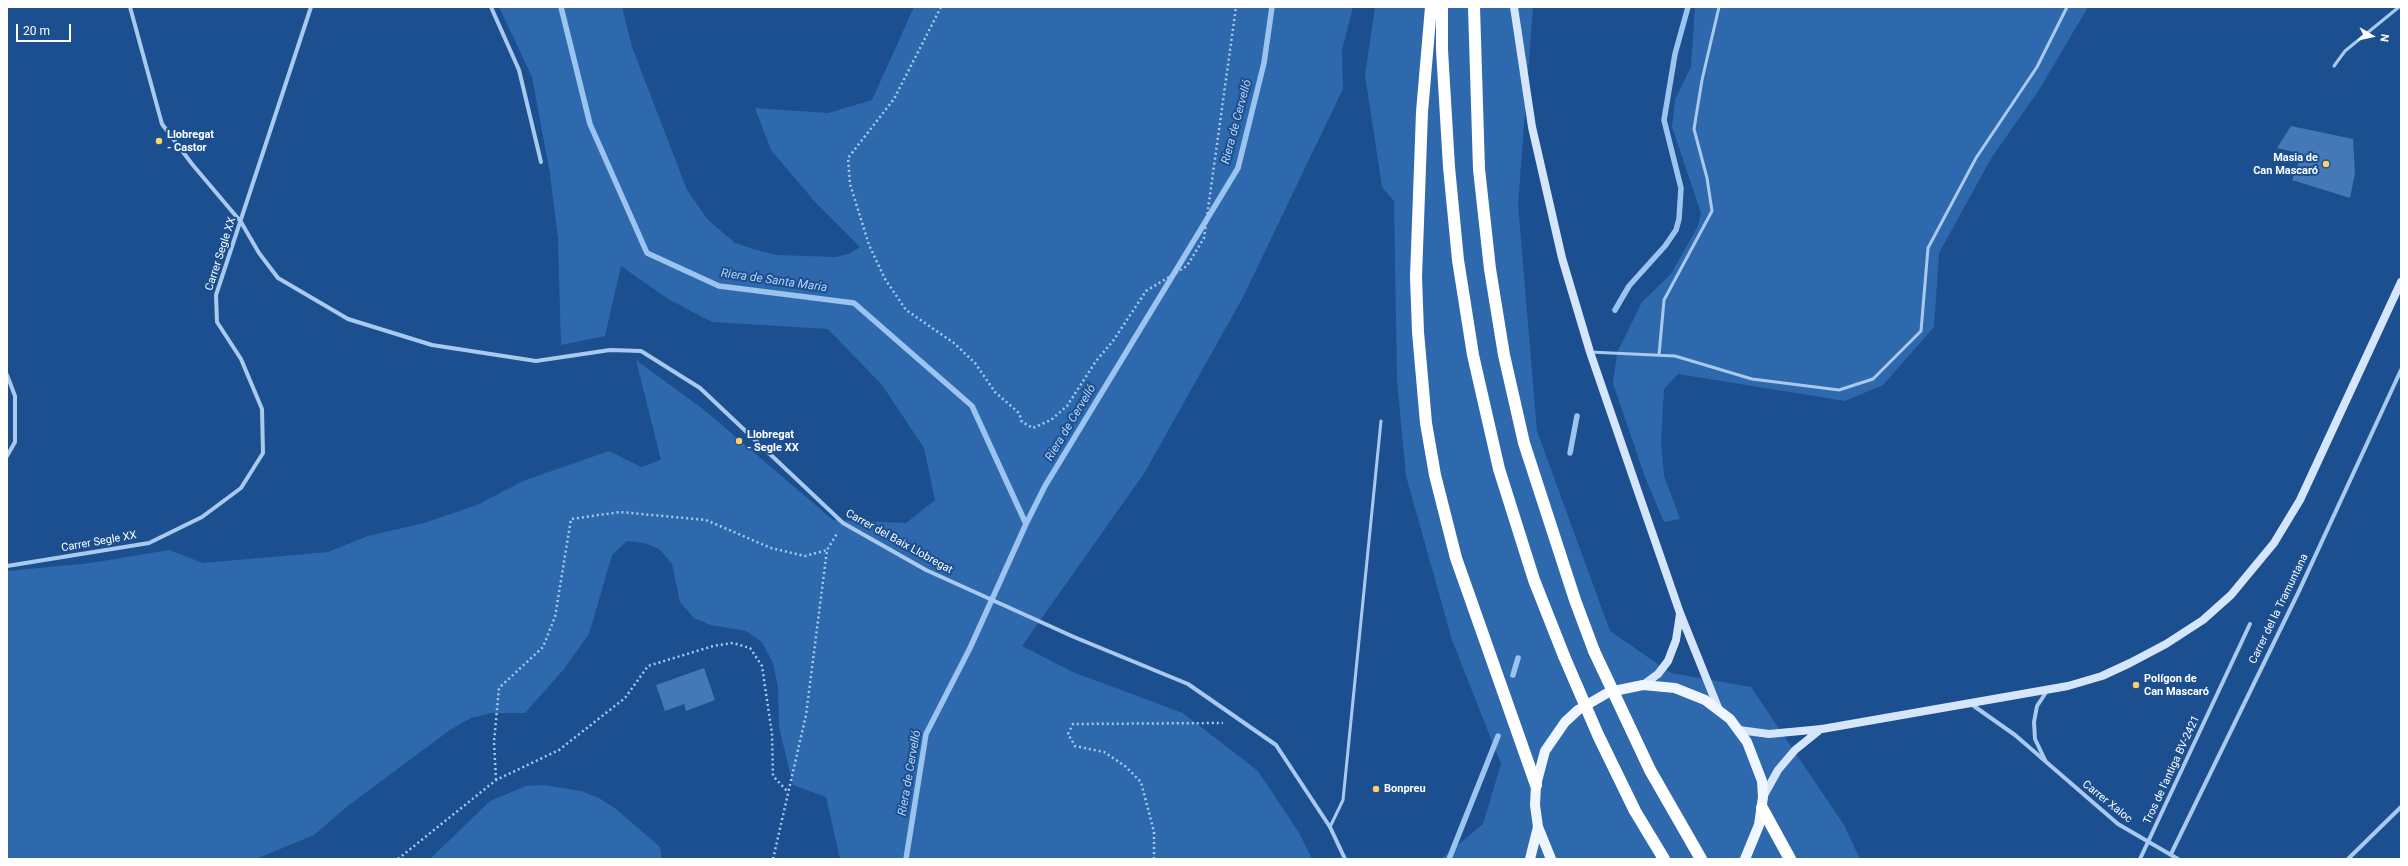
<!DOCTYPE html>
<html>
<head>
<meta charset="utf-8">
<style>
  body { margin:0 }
  #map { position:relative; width:2408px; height:866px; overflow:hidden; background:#1b4f8f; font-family:Roboto,sans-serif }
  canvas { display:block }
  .frame { position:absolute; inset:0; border:8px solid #fff; pointer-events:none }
  .north { position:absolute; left:2352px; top:16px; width:40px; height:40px; -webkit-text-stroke:3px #1b4f8f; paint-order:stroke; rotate:99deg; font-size:11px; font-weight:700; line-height:16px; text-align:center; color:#fff }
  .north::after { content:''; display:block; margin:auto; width:14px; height:18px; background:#fff; clip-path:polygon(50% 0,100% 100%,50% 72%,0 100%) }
  .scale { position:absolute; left:16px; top:24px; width:55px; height:18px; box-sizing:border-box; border:2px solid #fff; border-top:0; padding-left:5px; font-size:12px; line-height:14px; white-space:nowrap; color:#fff; -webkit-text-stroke:3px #1b4f8f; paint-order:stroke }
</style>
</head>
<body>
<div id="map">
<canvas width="2408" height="866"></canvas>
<div class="frame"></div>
<div class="north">N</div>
<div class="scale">20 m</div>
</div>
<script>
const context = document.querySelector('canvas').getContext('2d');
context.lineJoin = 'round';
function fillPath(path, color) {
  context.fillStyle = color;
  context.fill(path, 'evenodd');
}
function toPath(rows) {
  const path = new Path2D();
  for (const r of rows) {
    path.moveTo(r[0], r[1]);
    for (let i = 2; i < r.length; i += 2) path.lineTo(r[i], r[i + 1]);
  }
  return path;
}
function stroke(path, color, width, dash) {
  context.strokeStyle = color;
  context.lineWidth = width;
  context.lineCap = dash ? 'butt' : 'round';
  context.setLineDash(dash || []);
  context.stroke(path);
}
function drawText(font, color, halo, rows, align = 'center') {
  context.font = font + ' Roboto,sans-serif';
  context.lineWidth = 4;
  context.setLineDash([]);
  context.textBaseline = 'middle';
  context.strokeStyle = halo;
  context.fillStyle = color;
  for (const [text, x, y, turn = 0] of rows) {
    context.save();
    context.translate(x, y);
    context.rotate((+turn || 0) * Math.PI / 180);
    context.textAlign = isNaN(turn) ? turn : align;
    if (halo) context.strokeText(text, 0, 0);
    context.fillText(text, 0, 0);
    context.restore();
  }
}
const green = toPath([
  [499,7,622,7,632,47,687,190,708,220,735,243,757,250,777,255,836,257,851,253,860,247,815,202,771,150,755,108,828,113,872,100,914,7,1353,7,1342,50,1343,89,1243,297,1145,472,1022,646,1075,673,1183,713,1258,771,1298,831,1312,859,840,859,826,797,793,785,779,727,778,688,773,663,762,642,746,631,711,625,694,618,680,602,672,564,659,549,644,543,627,541,612,555,589,634,564,669,525,713,491,713,471,718,450,730,349,805,314,835,256,859,7,859,7,571,91,563,169,550,203,563,328,552,368,536,424,523,477,505,523,481,609,451,641,467,661,460,636,360,703,409,833,520,906,523,935,500,924,448,882,385,828,329,712,322,668,299,621,266,605,336,561,345,558,239,550,174,532,77],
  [1375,7,1533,7,1518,205,1537,431,1610,631,1671,673,1751,687,1844,825,1860,859,1441,859,1483,824,1501,764,1452,640,1406,476,1397,381,1394,201,1382,187,1365,75],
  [1695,7,2088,7,2039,90,1992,157,1939,253,1934,327,1883,385,1845,401,1678,374,1664,389,1661,443,1664,476,1680,519,1664,522,1645,477,1613,383,1617,353,1642,302,1671,274,1698,226,1701,213,1672,127,1675,100,1691,67],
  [544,785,581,791,599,798,616,809,660,847,662,859,430,859,490,801,526,786]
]);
const stream = toPath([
  [561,7,590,124,647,253,719,286,854,303,972,406,1026,524],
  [1615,310,1629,286,1665,246,1676,230,1679,219,1681,188,1664,120,1675,54,1688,7],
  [1570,453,1577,416],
  [1513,675,1518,658],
  [906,859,926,734,970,648,1026,524,1045,486,1238,168,1264,63,1272,7],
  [1449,859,1498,736]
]);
const building = toPath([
  [2291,126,2353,139,2355,173,2350,198,2292,180,2302,154,2277,148],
  [704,668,715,700,686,711,684,704,665,711,656,685]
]);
const path = toPath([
  [941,7,894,99,848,158,850,184,869,245,885,279,906,310,954,343,975,363,995,392,1019,413,1022,422,1033,428,1051,420,1067,406,1096,361,1113,341,1146,291,1187,266,1204,238,1236,7],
  [496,780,494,742,499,688,543,647,555,617,571,519,620,512,706,520,771,548,805,556,827,550],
  [398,859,496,780,559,750,625,698,648,666,713,646,733,643,750,648,762,666,772,734,773,776,787,791],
  [773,859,806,715,827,550,838,532],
  [1154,859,1154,832,1141,782,1125,766,1104,752,1075,746,1068,734,1073,724,1223,723]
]);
const lane = toPath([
  [2334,66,2345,51,2399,7],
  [1590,352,1675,356,1752,379,1839,390,1873,379,1921,331,1928,248,1976,158,2037,67,2067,7],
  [1659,355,1664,300,1712,211,1707,178,1694,129,1702,80,1719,7],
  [1330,827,1343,800,1381,421]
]);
const street = toPath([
  [130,7,162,124,192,164,241,222,259,253,278,278,348,319,432,345,536,361,610,350,641,351,700,388,843,523,926,570,1074,637,1188,684,1276,745,1330,827,1345,859],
  [491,7,519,70,541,162],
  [7,375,15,396,15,442,7,456],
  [7,566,149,543,202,517,241,488,263,453,262,409,241,359,217,322,216,295,311,7],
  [1971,704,2015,735,2118,824,2178,859],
  [2046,762,2035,739,2034,722,2037,706,2047,691],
  [2171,854,2299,591,2401,370],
  [2140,859,2250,624],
  [2348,859,2401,807]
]);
const secondary = toPath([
  [1514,7,1532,127,1562,258,1590,352,1645,512,1680,613,1719,710],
  [1643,685,1658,674,1668,661,1676,640,1680,614],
  [1739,730,1769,734,1822,729,2068,686,2102,676,2130,663,2166,644,2203,620,2231,595,2274,543,2300,500,2401,282],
  [1763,797,1778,770,1795,750,1821,729]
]);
const primary = toPath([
  [1530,859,1538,827],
  [1551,859,1538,827,1535,805,1536,785,1545,751,1565,722,1578,710,1609,692,1643,685,1675,688,1705,700,1730,719,1747,742,1762,781,1763,797,1759,825,1745,859]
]);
const highway = toPath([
  [1431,7,1422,112,1416,277,1418,332,1426,423,1435,475,1456,558,1536,785],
  [1442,7,1442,50,1449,167,1458,260,1473,355,1499,469,1534,580,1564,656],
  [1474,7,1479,169,1490,269,1504,355,1524,443,1575,600,1594,651],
  [1762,808,1790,859]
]);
const highwayBridge = toPath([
  [1594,651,1650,770,1701,859],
  [1564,656,1598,735,1635,811,1664,859]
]);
const markers = [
  [159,141,4,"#ffd166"],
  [2326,164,4,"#ffd166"],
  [739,441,4,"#ffd166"],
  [2136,685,4,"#ffd166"],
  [1376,789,4,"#ffd166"]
];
const poiNames = [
  ["Llobregat",167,135],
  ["- Castor",167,148],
  ["Masia de",2318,158,"right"],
  ["Can Mascaró",2318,171,"right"],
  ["Llobregat",747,435],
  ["- Segle XX",747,448],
  ["Polígon de",2144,679],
  ["Can Mascaró",2144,692],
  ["Bonpreu",1384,789]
];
const streetNames = [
  ["Carrer Segle XX",221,254,-72],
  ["Carrer Segle XX",99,542,-10],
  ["Carrer del Baix Llobregat",899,542,29],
  ["Carrer del la Tramuntana",2279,609,-64],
  ["Tros de l'antiga BV-2421",2172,770,-65],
  ["Carrer Xaloc",2107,802,39]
];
const waterNames = [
  ["Riera de Cervelló",1237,122,-75],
  ["Riera de Santa Maria",774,281,8],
  ["Riera de Cervelló",1071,423,-59],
  ["Riera de Cervelló",910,773,-80]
];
fillPath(green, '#2e69ad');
stroke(stream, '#9cc4f0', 5.5);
fillPath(building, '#4478b7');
stroke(path, '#a9c9ee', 2.5, [2, 3]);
stroke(lane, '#a9c9ee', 3);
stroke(street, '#a9c9ee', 4);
stroke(secondary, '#d6e6fa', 8);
stroke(primary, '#f0f6ff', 10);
stroke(highway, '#fff', 12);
stroke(highwayBridge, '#fff', 12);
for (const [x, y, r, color] of markers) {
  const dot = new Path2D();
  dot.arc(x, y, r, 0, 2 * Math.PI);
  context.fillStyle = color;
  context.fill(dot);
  stroke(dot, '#1b4f8f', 1.5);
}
drawText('bold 11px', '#fff', '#1b4f8f', poiNames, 'left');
drawText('11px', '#fff', '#1b4f8f', streetNames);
drawText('italic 12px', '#b5d3f5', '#1b4f8f', waterNames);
</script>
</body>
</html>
